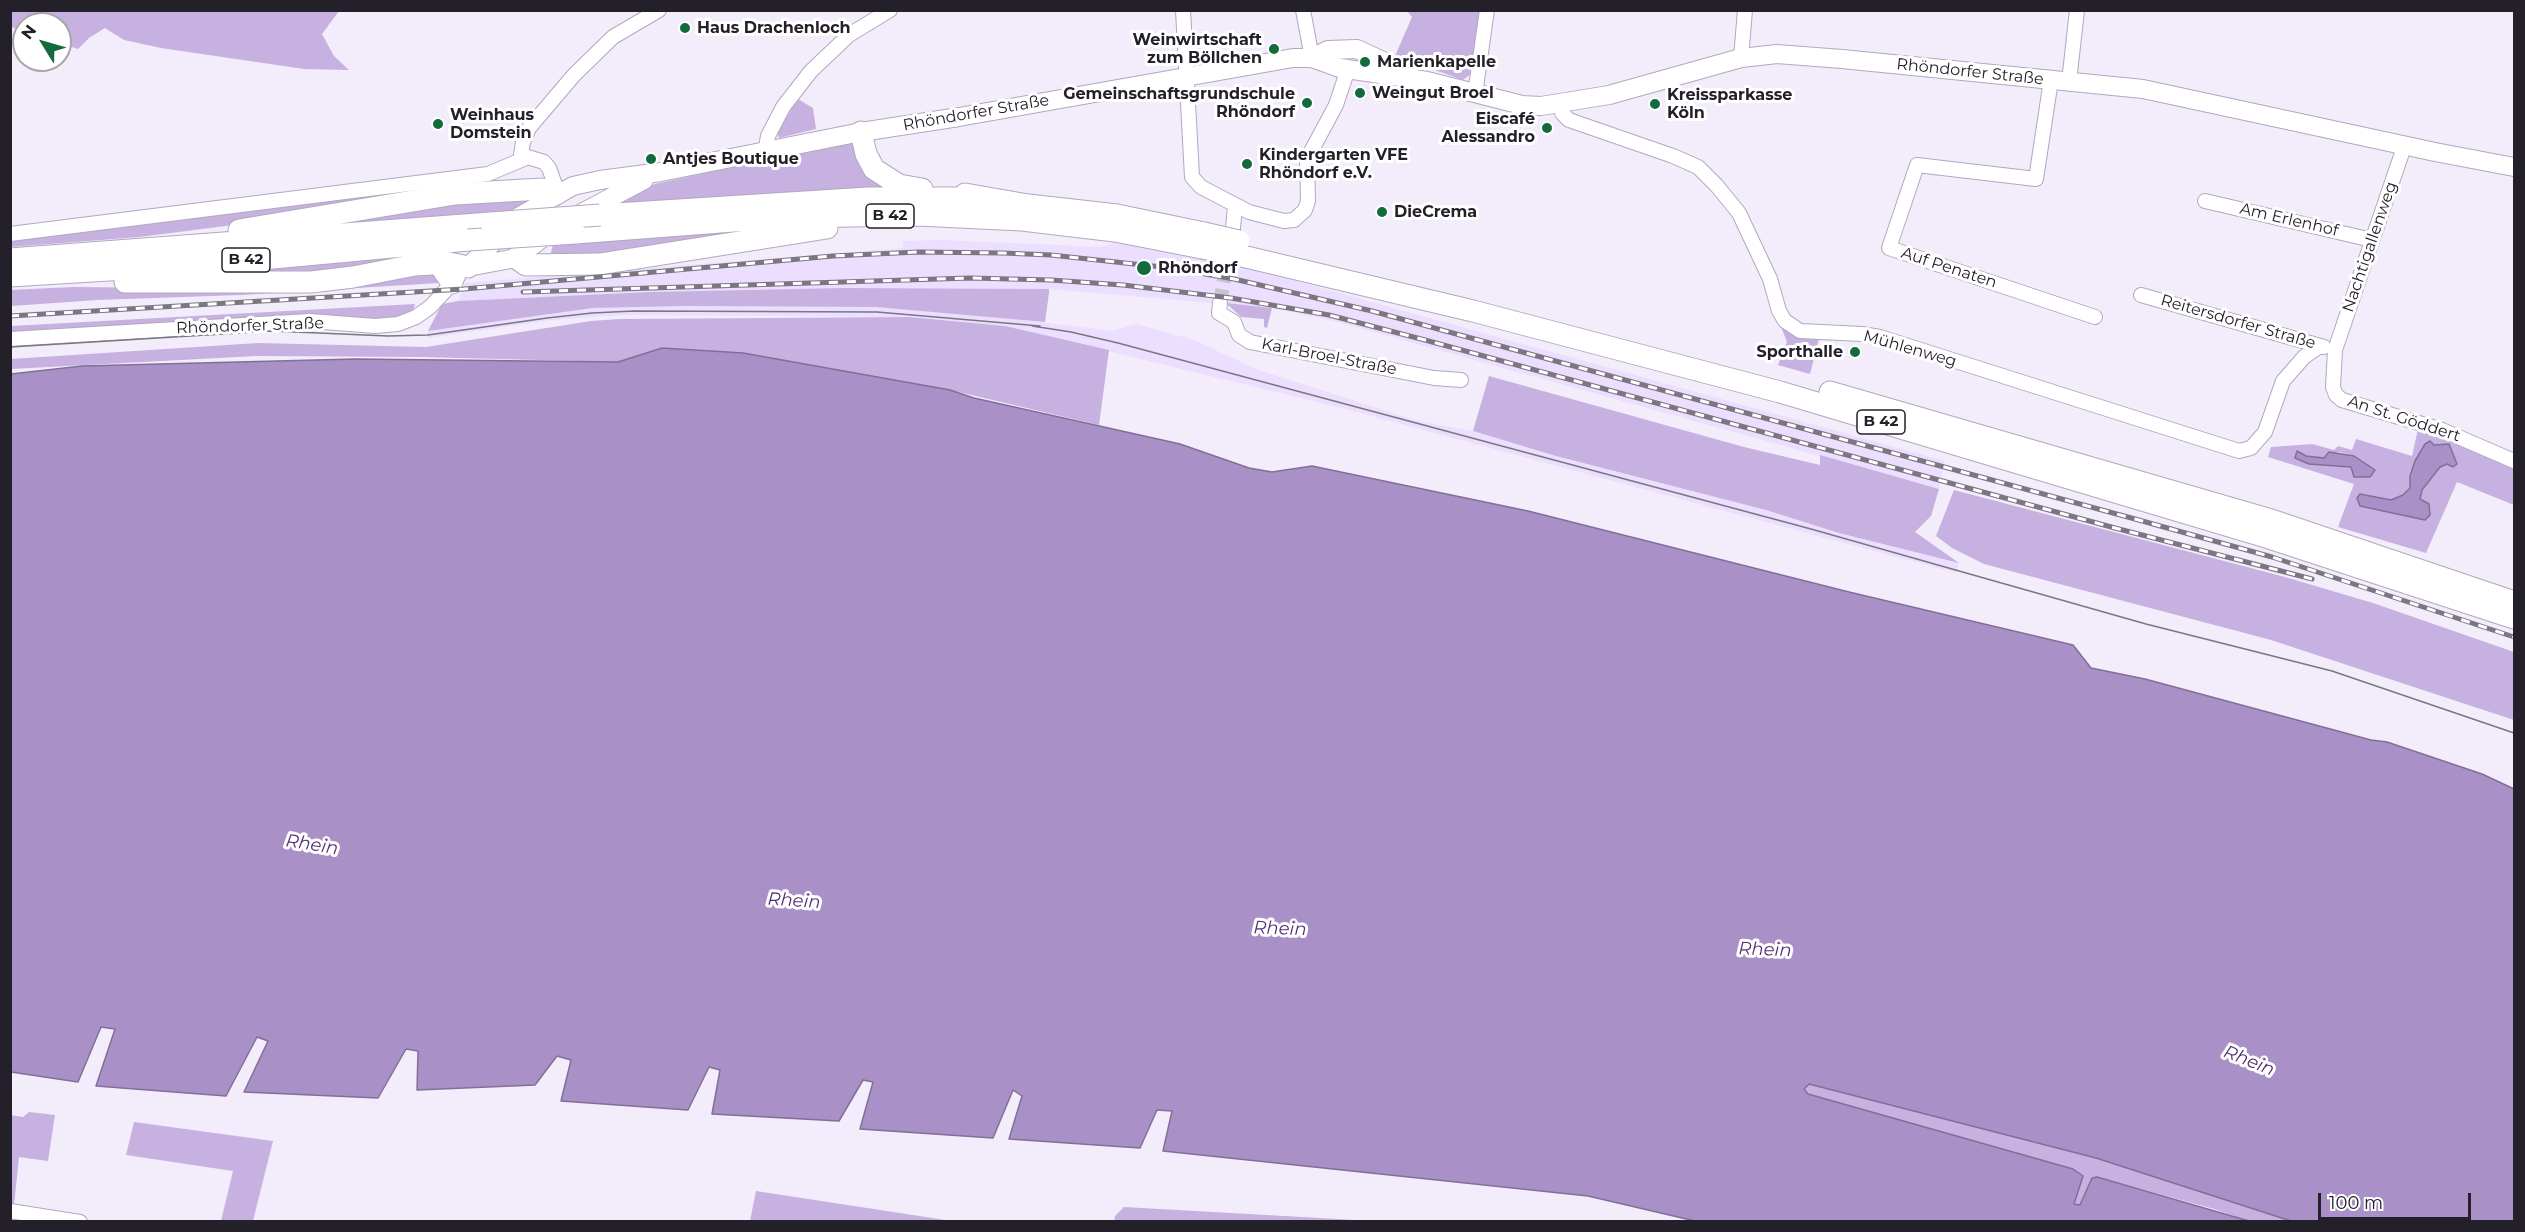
<!DOCTYPE html>
<html>
<head>
<meta charset="utf-8">
<style>
  body { margin:0 }
  #map { position:relative; width:2525px; height:1232px; overflow:hidden; background:#f2ecfb; font-family:Montserrat,sans-serif }
  canvas { display:block }
  .frame { position:absolute; inset:0; border:12px solid #242029; pointer-events:none }
  .north { position:absolute; left:12px; top:12px; width:60px; height:60px; box-sizing:border-box; background:#fff; border:2px solid #a7a6a9; border-radius:50%; rotate:307deg; font-size:16px; font-weight:700; line-height:24px; text-align:center; color:#242029 }
  .north::after { content:''; display:block; margin:auto; width:21px; height:27px; background:#126a3d; clip-path:polygon(50% 0,100% 100%,50% 72%,0 100%) }
  .scale { position:absolute; left:2318px; top:1193px; width:153px; height:27px; box-sizing:border-box; border:3px solid #242029; border-top:0; padding-left:8px; font-size:18px; line-height:21px; white-space:nowrap; color:#242029; -webkit-text-stroke:4px #fff; paint-order:stroke }
</style>
</head>
<body>
<div id="map">
<canvas width="2525" height="1232"></canvas>
<div class="frame"></div>
<div class="north">N</div>
<div class="scale">100 m</div>
</div>
<script>
const context = document.querySelector('canvas').getContext('2d');
context.lineJoin = 'round';
function fillPath(path, color) {
  context.fillStyle = color;
  context.fill(path, 'evenodd');
}
function toPath(rows) {
  const path = new Path2D();
  for (const r of rows) {
    path.moveTo(r[0], r[1]);
    for (let i = 2; i < r.length; i += 2) path.lineTo(r[i], r[i + 1]);
  }
  return path;
}
function stroke(path, color, width, dash) {
  context.strokeStyle = color;
  context.lineWidth = width;
  context.lineCap = dash ? 'butt' : 'round';
  context.setLineDash(dash || []);
  context.stroke(path);
}
function drawText(font, color, halo, rows, align = 'center') {
  context.font = font + ' Montserrat,sans-serif';
  context.lineWidth = 6;
  context.setLineDash([]);
  context.textBaseline = 'middle';
  context.strokeStyle = halo;
  context.fillStyle = color;
  for (const [text, x, y, turn = 0] of rows) {
    context.save();
    context.translate(x, y);
    context.rotate((+turn || 0) * Math.PI / 180);
    context.textAlign = isNaN(turn) ? turn : align;
    if (halo) context.strokeText(text, 0, 0);
    context.fillText(text, 0, 0);
    context.restore();
  }
}
const built = toPath([
  [942,240,1102,247,1119,241,1220,260,1945,461,1939,489,1338,322,1272,308,1049,289,842,288,650,292,458,301,465,283,903,248,903,241],
  [684,306,876,307,1007,318,1112,331,1136,324,1194,340,1258,370,1421,422,1473,431,1556,456,1766,510,1839,533,1959,563,1956,573,1338,407,1005,326,909,317,622,315,552,320,427,338,428,331,593,308]
]);
const green = toPath([
  [11,10,339,11,322,34,334,56,349,70,304,69,161,48,124,40,105,28,89,38,78,49,60,43,60,24,24,24,24,31,11,27],
  [1407,11,1482,11,1476,70,1463,80,1395,56,1412,17],
  [798,99,813,108,816,129,779,138,777,132],
  [848,142,854,143,890,190,614,205,655,184],
  [418,187,417,194,226,226,139,237,11,247,10,239],
  [542,193,517,213,242,235,321,221],
  [815,223,549,261,553,244],
  [406,256,398,261,284,278,209,268],
  [431,269,442,281,439,283,241,295,97,300,11,306,10,290,74,287,268,289],
  [842,288,1049,289,1049,293,1045,322,876,307,684,306,593,308,428,331,442,304,458,301,650,292],
  [1226,303,1272,308,1267,328,1264,327,1264,319,1241,317],
  [415,304,413,310,393,319,11,333,11,326],
  [909,317,1005,326,1109,350,1099,425,950,390,743,353,662,348,618,362,420,357,256,356,11,369,11,359,258,343,426,347,591,321,620,319],
  [1778,319,1798,336,1819,339,1810,374,1778,365,1787,342],
  [1489,376,1744,447,1820,465,1820,455,1939,489,1931,516,1915,532,1959,563,1839,533,1766,510,1556,456,1473,431],
  [2418,429,2466,445,2514,467,2514,505,2457,482,2426,553,2338,527,2354,484,2268,457,2271,447,2312,444,2334,450,2338,446,2352,450,2356,439,2412,456],
  [2434,445,2441,445,2448,464,2440,467,2422,490,2416,518,2360,506,2365,494,2375,498,2391,500,2403,495,2410,488,2410,476],
  [2297,451,2306,456,2324,458,2339,452,2354,456,2351,467,2327,463,2318,465,2295,458],
  [1954,490,2285,577,2373,603,2514,652,2514,720,2271,640,1984,564,1952,548,1936,536],
  [1809,1084,2096,1158,2291,1221,2249,1221,2214,1209,2097,1177,2092,1178,2080,1205,1808,1094,1804,1089],
  [29,1112,55,1115,48,1161,19,1157,14,1205,10,1204,10,1115,23,1117],
  [134,1122,273,1141,253,1221,221,1221,233,1171,126,1155],
  [756,1191,952,1221,750,1221],
  [1124,1207,1373,1221,1387,1221,1114,1221,1115,1216]
]);
const water = toPath([
  [662,348,743,353,950,390,974,398,1180,444,1249,468,1272,472,1312,466,1528,511,1849,592,2073,645,2091,668,2145,679,2371,740,2387,742,2482,774,2514,789,2514,1221,2291,1221,2096,1158,1809,1084,1804,1089,1808,1094,2073,1169,2083,1176,2074,1204,2080,1205,2092,1178,2097,1177,2249,1221,1695,1221,1588,1196,1163,1151,1172,1111,1157,1110,1140,1148,1009,1139,1022,1096,1013,1090,993,1138,860,1129,873,1082,863,1080,839,1121,712,1114,720,1070,709,1067,688,1110,561,1101,571,1060,557,1056,535,1085,417,1090,418,1051,406,1049,378,1098,244,1092,268,1041,257,1037,226,1096,96,1086,115,1029,101,1027,78,1082,11,1072,11,374,82,366,355,359,618,362,662,348],
  [2430,441,2434,445,2449,444,2457,464,2453,467,2447,464,2440,467,2422,490,2420,499,2429,504,2430,515,2425,520,2360,506,2357,498,2360,494,2391,500,2403,495,2410,488,2410,476,2415,461,2425,444,2430,441],
  [2297,451,2306,456,2324,458,2329,452,2354,456,2375,470,2370,477,2354,477,2351,467,2309,464,2295,458,2297,451]
]);
const minorTunnel = toPath([
  [1220,303,1230,246]
]);
const minor = toPath([
  [1183,10,1192,177,1201,187,1249,212,1284,221,1294,220,1305,210,1308,201,1307,159,1336,105,1348,69],
  [1303,10,1312,58],
  [1741,58,1745,10],
  [2051,80,2036,179,1917,165,1889,248,2095,317],
  [2069,82,2077,10],
  [1475,94,1487,10],
  [1562,104,1562,113,1569,120,1673,156,1698,167,1717,186,1739,213,1770,279,1779,311,1785,321,1800,331,1862,334,1880,337,2239,451,2251,448,2265,432,2283,381,2304,357,2320,346],
  [2405,144,2335,350,2333,387,2336,395,2342,400,2442,430,2514,461],
  [765,153,768,136,783,107,811,71,849,35,890,10],
  [558,193,549,168,544,162,521,155,523,142,529,128,574,75,613,37,659,10],
  [2205,201,2372,240],
  [1233,228,1235,206],
  [10,234,488,174,526,158],
  [2141,295,2324,347],
  [1220,303,1219,313,1234,322,1239,335,1250,342,1434,378,1461,380],
  [10,339,310,321,375,326,398,324,416,317,430,307,458,277],
  [10,1211,80,1222]
]);
const major = toPath([
  [1312,58,1340,68,1427,81,1522,105,1541,106,1609,95,1741,58,1777,54,1842,59,2143,89,2435,152,2514,167],
  [576,216,644,180],
  [468,267,520,216,573,186,600,180,661,172,861,132,959,117,1293,58,1312,58,1328,50,1357,49,1409,73],
  [468,267,516,258,550,232]
]);
const highway = toPath([
  [861,132,866,154,874,169,899,185,922,189],
  [965,194,1028,205,1117,215,1204,233],
  [600,215,868,198,978,198],
  [239,230,455,194,542,189,558,193],
  [575,233,786,217,918,215,1022,220,1115,231,1202,248],
  [1238,255,1473,311,1780,392,2266,537,2514,618],
  [516,258,526,265,600,264,827,228],
  [10,259,491,223],
  [439,264,452,283],
  [10,276,208,264,468,240],
  [125,282,311,282,353,277,415,265,449,263,468,267],
  [1830,392,2268,519,2514,602]
]);
const tram = toPath([
  [1032,326,1071,332,1118,343,1811,529,2146,624,2332,671,2514,733],
  [10,347,272,331,388,336,428,335,547,318,592,313,634,311,877,312,1040,326]
]);
const rail = toPath([
  [523,292,970,278,1051,280,1123,285,1231,298,1329,315,1425,340,2115,528,2312,579],
  [10,316,464,289,833,256,918,252,1003,253,1051,255,1171,268,1234,279,1372,311,2135,519,2272,557,2514,637]
]);
const highwayBridge = toPath([
  [491,223,600,215],
  [1204,233,1239,241],
  [468,240,575,233],
  [1202,248,1238,255]
]);
const markers = [
  [685,28,6,"#126a3d"],
  [1274,49,6,"#126a3d"],
  [1365,62,6,"#126a3d"],
  [1360,93,6,"#126a3d"],
  [1307,103,6,"#126a3d"],
  [1655,104,6,"#126a3d"],
  [438,124,6,"#126a3d"],
  [1547,128,6,"#126a3d"],
  [651,159,6,"#126a3d"],
  [1247,164,6,"#126a3d"],
  [1382,212,6,"#126a3d"],
  [1144,268,8,"#126a3d"],
  [1855,352,6,"#126a3d"]
];
const shields = [
  [890,216,48],
  [246,260,48],
  [1881,422,48]
];
const shieldNames = [
  ["B 42",890,216],
  ["B 42",246,260],
  ["B 42",1881,422]
];
const poiNames = [
  ["Haus Drachenloch",697,28],
  ["Weinwirtschaft",1262,40,"right"],
  ["zum Böllchen",1262,58,"right"],
  ["Marienkapelle",1377,62],
  ["Weingut Broel",1372,93],
  ["Gemeinschaftsgrundschule",1295,94,"right"],
  ["Rhöndorf",1295,112,"right"],
  ["Kreissparkasse",1667,95],
  ["Köln",1667,113],
  ["Weinhaus",450,115],
  ["Domstein",450,133],
  ["Eiscafé",1535,119,"right"],
  ["Alessandro",1535,137,"right"],
  ["Kindergarten VFE",1259,155],
  ["Rhöndorf e.V.",1259,173],
  ["Antjes Boutique",663,159],
  ["DieCrema",1394,212],
  ["Rhöndorf",1158,268],
  ["Sporthalle",1843,352,"right"]
];
const streetNames = [
  ["Rhöndorfer Straße",1970,72,6],
  ["Rhöndorfer Straße",976,113,-10],
  ["Am Erlenhof",2289,220,13],
  ["Nachtigallenweg",2370,247,-71],
  ["Auf Penaten",1949,268,18],
  ["Reitersdorfer Straße",2238,322,16],
  ["Rhöndorfer Straße",250,326,-2],
  ["Mühlenweg",1910,349,16],
  ["Karl-Broel-Straße",1329,357,11],
  ["An St. Göddert",2404,419,18]
];
const waterNames = [
  ["Rhein",312,845,9],
  ["Rhein",794,901,4],
  ["Rhein",1280,929,2],
  ["Rhein",1765,950,2],
  ["Rhein",2249,1061,22]
];
fillPath(built, '#ebdefe');
fillPath(green, '#c6b1e1');
fillPath(water, '#a991c7');
stroke(water, '#816f98', 1.5);
stroke(minorTunnel, '#c9c3d1', 14, [14, 7]);
stroke(minor, '#b2a8bf', 16);
stroke(major, '#b2a8bf', 20);
stroke(highway, '#b2a8bf', 23);
stroke(minor, '#fff', 14);
stroke(major, '#fff', 18);
stroke(highway, '#fff', 21);
stroke(tram, '#7b7681', 1.5);
stroke(rail, '#7b7681', 5);
stroke(rail, '#fff', 3, [9]);
stroke(highwayBridge, '#b2a8bf', 23, []);
stroke(highwayBridge, '#fff', 21);
for (const [x, y, r, color] of markers) {
  const dot = new Path2D();
  dot.arc(x, y, r, 0, 2 * Math.PI);
  context.fillStyle = color;
  context.fill(dot);
  stroke(dot, '#fff', 2);
}
for (const [x, y, w] of shields) {
  const box = new Path2D();
  box.roundRect(x - w / 2, y - 12, w, 24, 4.5);
  context.fillStyle = '#fff';
  context.fill(box);
  stroke(box, '#242029', 1.5);
}
drawText('bold 15px', '#242029', null, shieldNames);
drawText('bold 16px', '#242029', '#fff', poiNames, 'left');
drawText('16px', '#242029', '#fff', streetNames);
drawText('italic 18px', '#513072', '#fff', waterNames);
</script>
</body>
</html>
